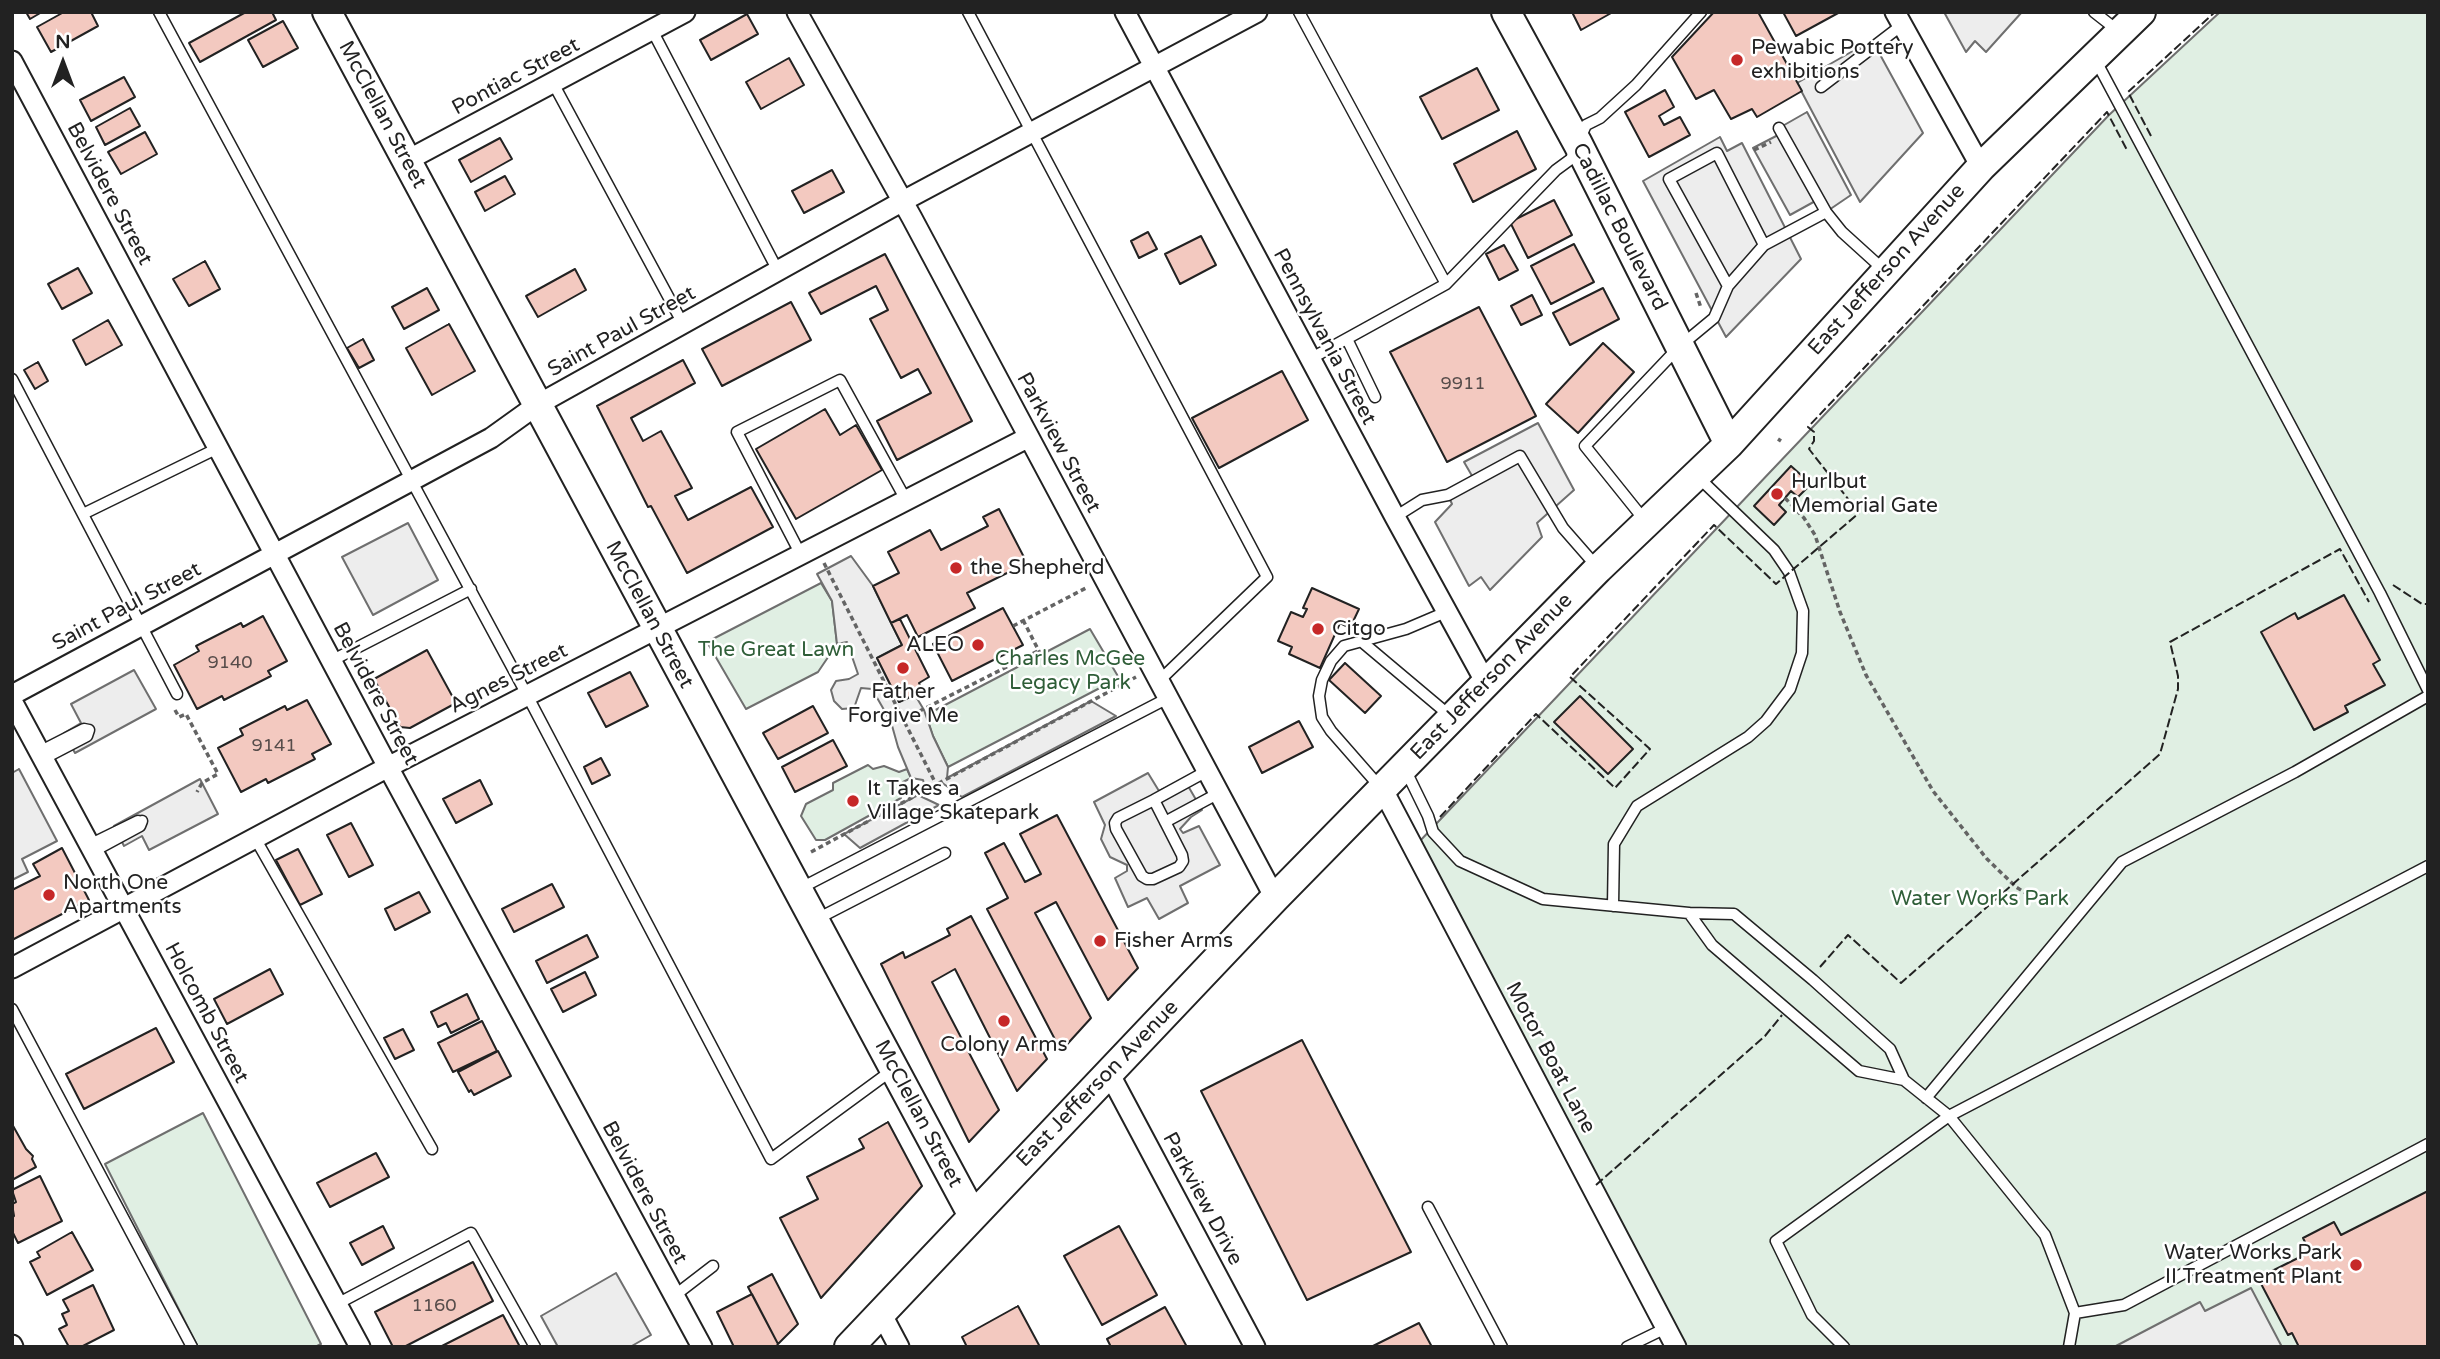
<!DOCTYPE html>
<html>
<head>
<meta charset="utf-8">
<style>
  body { margin:0 }
  #map { position:relative; width:2440px; height:1359px; overflow:hidden; background:#fff; font-family:"Varela Round",sans-serif }
  canvas { display:block }
  .frame { position:absolute; inset:0; border:14px solid #222; pointer-events:none }
  .north { position:absolute; left:28px; top:28px; width:70px; height:70px; -webkit-text-stroke:5px #fff; paint-order:stroke; rotate:0deg; font-size:19px; font-weight:700; line-height:28px; text-align:center; color:#222 }
  .north::after { content:''; display:block; margin:auto; width:24px; height:32px; background:#222; clip-path:polygon(50% 0,100% 100%,50% 72%,0 100%) }
</style>
</head>
<body>
<div id="map">
<canvas width="2440" height="1359"></canvas>
<div class="frame"></div>
<div class="north">N</div>
</div>
<script>
const context = document.querySelector('canvas').getContext('2d');
context.lineJoin = 'round';
function fillPath(path, color) {
  context.fillStyle = color;
  context.fill(path, 'evenodd');
}
function toPath(rows) {
  const path = new Path2D();
  for (const r of rows) {
    path.moveTo(r[0], r[1]);
    for (let i = 2; i < r.length; i += 2) path.lineTo(r[i], r[i + 1]);
  }
  return path;
}
function stroke(path, color, width, dash) {
  context.strokeStyle = color;
  context.lineWidth = width;
  context.lineCap = dash ? 'butt' : 'round';
  context.setLineDash(dash || []);
  context.stroke(path);
}
function drawText(font, color, halo, rows, align = 'center') {
  context.font = font + ' "Varela Round",sans-serif';
  context.lineWidth = 5;
  context.setLineDash([]);
  context.textBaseline = 'middle';
  context.strokeStyle = halo;
  context.fillStyle = color;
  for (const [text, x, y, turn = 0] of rows) {
    context.save();
    context.translate(x, y);
    context.rotate((+turn || 0) * Math.PI / 180);
    context.textAlign = isNaN(turn) ? turn : align;
    if (halo) context.strokeText(text, 0, 0);
    context.fillText(text, 0, 0);
    context.restore();
  }
}
const green = toPath([
  [2220,12,2428,12,2428,1347,1684,1347,1418,843,2109,115,2220,12],
  [821,583,832,601,837,644,818,672,746,709,707,642,821,583],
  [1090,629,1119,678,948,767,933,736,926,715,1090,629],
  [868,765,873,769,884,766,899,772,907,769,911,778,903,782,901,798,825,840,816,840,801,816,806,804,833,790,833,783,868,765],
  [203,1113,321,1344,315,1347,198,1347,105,1164,203,1113]
]);
const parking = toPath([
  [1944,12,2022,12,1986,52,1975,41,1966,52,1944,12],
  [1872,40,1923,133,1860,202,1797,83,1872,40],
  [1807,112,1851,195,1826,212,1819,199,1790,215,1753,148,1782,133,1779,128,1807,112],
  [1720,137,1727,151,1742,143,1801,259,1726,337,1643,181,1720,137],
  [1538,423,1574,490,1537,523,1542,537,1490,590,1481,577,1469,586,1435,522,1452,504,1448,495,1475,481,1464,462,1538,423],
  [408,523,438,580,373,615,342,557,408,523],
  [851,556,873,586,902,645,877,658,899,702,915,695,924,710,933,736,948,767,947,778,1091,701,1116,716,962,797,941,782,926,790,923,780,911,778,898,747,891,722,872,689,861,688,854,708,842,709,834,701,831,690,836,681,849,679,858,674,847,642,837,644,832,601,817,574,851,556],
  [134,670,156,709,75,753,64,733,81,723,71,704,134,670],
  [19,769,57,841,22,859,28,872,12,880,12,773,19,769],
  [1148,773,1159,791,1184,779,1202,810,1191,817,1180,829,1183,833,1199,826,1220,865,1180,886,1188,903,1159,919,1147,898,1128,907,1115,878,1127,871,1127,865,1110,857,1101,839,1105,825,1094,802,1148,773],
  [200,779,218,814,149,850,142,836,124,846,114,826,200,779],
  [918,795,939,805,860,848,844,834,918,795],
  [616,1273,651,1335,630,1347,558,1347,541,1316,616,1273],
  [2251,1288,2282,1347,2114,1347,2200,1302,2205,1311,2251,1288]
]);
const building = toPath([
  [26,12,42,12,30,19,26,12],
  [64,12,91,12,98,26,51,52,37,27,64,12],
  [246,12,272,12,276,20,200,62,189,43,246,12],
  [1572,12,1613,12,1581,30,1572,12],
  [1714,12,1758,12,1802,91,1757,117,1752,109,1731,119,1714,90,1696,99,1672,57,1714,12],
  [1783,12,1840,12,1796,36,1783,12],
  [747,14,758,34,711,60,700,40,747,14],
  [283,21,298,48,263,67,248,40,283,21],
  [789,58,804,85,761,109,746,82,789,58],
  [1477,68,1499,110,1442,139,1420,97,1477,68],
  [124,77,135,97,91,121,80,100,124,77],
  [1665,90,1674,107,1659,116,1664,125,1680,117,1690,135,1649,157,1625,112,1665,90],
  [130,108,140,126,105,145,96,127,130,108],
  [1517,131,1536,169,1473,202,1454,164,1517,131],
  [145,132,157,154,121,174,108,152,145,132],
  [500,138,512,159,471,182,459,160,500,138],
  [832,170,844,192,804,213,792,191,832,170],
  [505,176,515,194,485,211,475,192,505,176],
  [1554,200,1572,235,1528,258,1510,222,1554,200],
  [1148,232,1157,249,1139,258,1131,241,1148,232],
  [1201,236,1216,265,1180,284,1165,254,1201,236],
  [1574,244,1594,282,1551,304,1531,266,1574,244],
  [1504,245,1518,270,1499,280,1486,254,1504,245],
  [885,254,972,421,897,460,877,421,931,393,918,369,901,378,870,319,888,310,876,286,821,314,809,293,885,254],
  [205,261,220,289,189,306,173,279,205,261],
  [78,268,92,293,62,309,48,284,78,268],
  [575,269,586,290,538,317,526,296,575,269],
  [427,288,439,310,404,329,392,307,427,288],
  [1603,288,1619,319,1570,345,1553,313,1603,288],
  [1532,295,1542,315,1521,325,1511,306,1532,295],
  [791,302,811,340,722,386,702,349,791,302],
  [1479,307,1536,416,1447,462,1390,352,1479,307],
  [108,320,122,345,86,365,73,340,108,320],
  [449,324,475,371,432,395,406,348,449,324],
  [363,339,374,360,359,368,347,348,363,339],
  [1603,343,1634,372,1578,433,1546,404,1603,343],
  [683,360,695,383,631,418,643,441,661,431,692,488,675,496,688,520,751,487,773,527,687,573,651,506,648,507,597,406,683,360],
  [38,362,48,381,35,389,24,370,38,362],
  [1282,371,1308,420,1219,468,1192,418,1282,371],
  [825,409,840,435,856,425,882,470,796,519,756,449,825,409],
  [1791,466,1811,484,1798,497,1791,491,1779,505,1786,512,1774,525,1754,506,1791,466],
  [999,509,1027,563,967,593,975,608,918,637,907,615,891,623,873,586,899,573,888,552,930,530,941,550,988,526,983,517,999,509],
  [1312,588,1359,609,1350,628,1340,623,1320,668,1289,654,1292,647,1278,641,1291,612,1303,617,1307,609,1303,608,1312,588],
  [2344,595,2380,660,2373,664,2385,685,2345,706,2348,712,2314,730,2261,632,2295,613,2298,619,2344,595],
  [1003,608,1023,645,952,681,933,644,1003,608],
  [263,616,287,661,268,671,271,676,224,700,222,696,197,709,174,665,199,651,196,646,241,623,243,627,263,616],
  [900,619,929,677,919,683,923,691,899,702,877,658,902,645,891,623,900,619],
  [427,650,456,703,410,728,400,727,374,679,427,650],
  [1345,663,1381,696,1365,713,1329,680,1345,663],
  [630,672,648,706,606,727,588,693,630,672],
  [1580,696,1633,749,1608,774,1554,722,1580,696],
  [307,700,331,744,312,754,315,759,268,783,266,779,241,792,218,748,243,735,240,729,285,706,287,710,307,700],
  [813,706,828,733,778,759,763,733,813,706],
  [1299,721,1313,747,1262,773,1249,747,1299,721],
  [833,740,847,766,795,792,782,767,833,740],
  [601,758,610,775,592,784,584,767,601,758],
  [480,780,492,804,456,823,443,799,480,780],
  [1057,815,1138,968,1108,1000,1056,902,1035,913,1091,1018,1061,1051,987,909,1008,898,985,853,1004,843,1025,882,1041,874,1020,834,1057,815],
  [351,823,373,865,349,877,327,835,351,823],
  [62,848,89,900,12,940,12,890,40,876,33,864,62,848],
  [298,849,322,894,300,905,276,860,298,849],
  [552,884,564,907,514,932,502,909,552,884],
  [419,892,430,912,395,930,385,909,419,892],
  [971,916,1047,1059,1017,1091,955,969,932,982,999,1110,969,1142,881,964,903,952,905,958,950,935,947,929,971,916],
  [587,935,598,957,547,983,536,961,587,935],
  [270,969,283,994,227,1024,214,999,270,969],
  [585,972,596,995,563,1012,551,989,585,972],
  [467,994,479,1019,451,1033,446,1023,438,1027,431,1012,467,994],
  [482,1021,497,1051,453,1072,438,1043,482,1021],
  [156,1028,174,1062,84,1109,66,1074,156,1028],
  [403,1029,414,1050,395,1059,384,1038,403,1029],
  [1302,1040,1411,1252,1307,1300,1201,1091,1302,1040],
  [498,1051,511,1076,474,1095,471,1090,469,1092,458,1072,498,1051],
  [888,1122,922,1186,821,1298,780,1218,818,1199,807,1177,864,1148,859,1139,888,1122],
  [12,1124,26,1149,33,1156,32,1159,36,1167,12,1180,12,1124],
  [376,1153,389,1177,330,1207,317,1183,376,1153],
  [40,1176,62,1221,18,1243,12,1231,12,1217,14,1216,12,1204,16,1202,12,1190,40,1176],
  [2428,1191,2428,1347,2299,1347,2292,1333,2288,1335,2258,1278,2310,1252,2303,1238,2334,1222,2341,1235,2428,1191],
  [383,1226,394,1248,362,1265,350,1243,383,1226],
  [1119,1226,1157,1295,1102,1325,1064,1256,1119,1226],
  [72,1232,93,1270,47,1295,30,1262,40,1257,37,1252,72,1232],
  [473,1262,493,1301,404,1347,393,1347,375,1312,473,1262],
  [772,1274,798,1324,778,1344,748,1287,772,1274],
  [93,1285,114,1330,81,1347,69,1347,59,1329,67,1325,62,1314,69,1311,63,1300,93,1285],
  [752,1294,778,1344,776,1347,734,1347,717,1312,752,1294],
  [1018,1306,1040,1347,967,1347,962,1337,1018,1306],
  [1165,1307,1187,1347,1111,1347,1107,1339,1165,1307],
  [503,1315,520,1347,440,1347,503,1315],
  [1419,1323,1432,1347,1371,1347,1419,1323]
]);
const path = toPath([
  [1754,150,1771,142],
  [1696,293,1701,308],
  [1778,439,1781,441],
  [1785,498,1804,518,1815,535,1840,612,1866,675,1933,791,1987,859,2016,887,2029,895],
  [824,563,942,796],
  [1023,620,1044,661],
  [1013,626,1086,588],
  [175,710,179,717,186,714,218,774,202,783,197,792],
  [904,719,1038,651],
  [811,852,1136,677]
]);
const lane = toPath([
  [159,12,527,695,771,1159,891,1071],
  [968,12,1267,577,1159,681],
  [1299,12,1446,284],
  [2094,12,2117,30],
  [652,30,778,271],
  [2095,59,2380,593,2428,690],
  [553,83,683,324],
  [1821,87,1902,25],
  [1779,128,1826,212,1842,232,1885,271],
  [1764,245,1728,286,1669,179,1717,153,1764,245,1826,212],
  [1347,339,1375,397],
  [1310,359,1446,284,1556,170,1571,159,1586,125,1600,118,1636,85,1701,12],
  [12,379,177,694],
  [83,514,218,448],
  [1395,517,1422,500,1448,495,1520,456,1563,528,1598,568],
  [1646,522,1585,446,1679,347,1714,318,1728,286],
  [801,555,737,432,840,380,906,500],
  [1361,641,1449,715],
  [331,661,471,589],
  [39,752,84,729,89,730],
  [43,759,87,736,89,730],
  [1406,771,1428,816,1433,832,1460,861,1543,899,1689,913,1734,914,1813,980,1890,1049,1904,1080,1949,1116,2045,1235,2075,1313,2069,1347],
  [1380,787,1331,731,1322,717,1319,696,1322,680,1331,661,1344,646,1406,629,1446,612],
  [1154,800,1182,855,1183,861,1179,867,1153,879,1147,879,1142,876,1116,829,1115,823,1118,818,1154,800],
  [1154,800,1207,771],
  [1165,822,1219,793],
  [255,838,432,1149],
  [89,845,138,821],
  [92,852,140,826,142,821],
  [799,889,1168,698],
  [1613,906,1614,844,1637,806,1748,737,1766,721,1790,689,1802,653,1803,611,1789,572,1774,550,1697,476],
  [1689,913,1712,945,1859,1071,1904,1080],
  [817,919,945,853],
  [12,1009,192,1347],
  [1926,1098,2122,862,2295,772,2428,696],
  [1428,1207,1502,1347],
  [674,1296,713,1266],
  [337,1304,471,1233,535,1347],
  [2075,1313,2124,1305,2428,1144],
  [1627,1347,1666,1328],
  [1844,1347,1812,1315,1776,1241,1949,1116,2428,866]
]);
const street = toPath([
  [797,12,912,218,1275,898],
  [1125,12,1395,517,1486,683],
  [1895,12,1981,167],
  [12,61,388,767,702,1347],
  [406,161,685,12],
  [12,695,491,438,537,405,903,201,1257,12],
  [12,701,360,1347],
  [1383,790,1676,1347],
  [12,968,388,767,1029,437],
  [1109,1073,1255,1347],
  [881,1313,899,1347],
  [12,1345,13,1347]
]);
const secondary = toPath([
  [327,12,973,1216],
  [1506,12,1578,144,1729,444],
  [849,1347,1275,898,1598,569,1729,444,1981,167,2141,12]
]);
const fence = toPath([
  [2151,136,2128,92,2215,12],
  [2393,585,2422,604,2428,604],
  [1440,817,1536,714,1615,788,1650,749,1570,677,1714,525,1776,584,1859,513,1809,449,1814,441,1814,432,1808,427,2107,112,2127,150],
  [1820,967,1848,935,1901,983,2160,754,2178,689,2178,676,2170,642,2340,549,2369,602],
  [1596,1185,1765,1036,1782,1015]
]);
const markers = [
  [1737,60,7,"#c62828"],
  [1777,494,7,"#c62828"],
  [956,568,7,"#c62828"],
  [1318,629,7,"#c62828"],
  [978,645,7,"#c62828"],
  [903,668,7,"#c62828"],
  [853,801,7,"#c62828"],
  [49,895,7,"#c62828"],
  [1100,941,7,"#c62828"],
  [1004,1021,7,"#c62828"],
  [2356,1265,7,"#c62828"]
];
const numberNames = [
  ["9911",1463,384],
  ["9140",230,663],
  ["9141",274,746],
  ["1160",434,1306]
];
const poiNames = [
  ["Pewabic Pottery",1751,48],
  ["exhibitions",1751,72],
  ["Hurlbut",1791,482],
  ["Memorial Gate",1791,506],
  ["the Shepherd",970,568],
  ["Citgo",1332,629],
  ["ALEO",964,645,"right"],
  ["Father",903,692,"center"],
  ["Forgive Me",903,716,"center"],
  ["It Takes a",867,789],
  ["Village Skatepark",867,813],
  ["North One",63,883],
  ["Apartments",63,907],
  ["Fisher Arms",1114,941],
  ["Colony Arms",1004,1045,"center"],
  ["Water Works Park",2342,1253,"right"],
  ["II Treatment Plant",2342,1277,"right"]
];
const streetNames = [
  ["Pontiac Street",516,77,-28],
  ["McClellan Street",382,115,62],
  ["Belvidere Street",109,194,62],
  ["Cadillac Boulevard",1619,227,63],
  ["East Jefferson Avenue",1887,270,-48],
  ["Saint Paul Street",622,332,-29],
  ["Pennsylvania Street",1324,337,62],
  ["Parkview Street",1058,443,62],
  ["Saint Paul Street",127,607,-28],
  ["McClellan Street",649,615,62],
  ["East Jefferson Avenue",1492,677,-46],
  ["Agnes Street",509,679,-27],
  ["Belvidere Street",375,694,62],
  ["Holcomb Street",206,1013,62],
  ["Motor Boat Lane",1550,1058,62],
  ["East Jefferson Avenue",1098,1084,-46],
  ["McClellan Street",918,1114,62],
  ["Belvidere Street",644,1193,62],
  ["Parkview Drive",1202,1199,62]
];
const parkNames = [
  ["The Great Lawn",776,650],
  ["Charles McGee",1070,659],
  ["Legacy Park",1070,683],
  ["Water Works Park",1980,899]
];
fillPath(green, '#e0efe3');
stroke(green, '#6f6f6f', 2);
fillPath(parking, '#ededed');
stroke(parking, '#6f6f6f', 2);
fillPath(building, '#f3c9c0');
stroke(building, '#222', 2);
stroke(lane, '#222', 13);
stroke(street, '#222', 23);
stroke(secondary, '#222', 32);
stroke(path, '#646464', 3.5, [5, 3.5]);
stroke(lane, '#fff', 10);
stroke(street, '#fff', 19);
stroke(secondary, '#fff', 28);
stroke(fence, '#222', 2, [9, 3.5]);
for (const [x, y, r, color] of markers) {
  const dot = new Path2D();
  dot.arc(x, y, r, 0, 2 * Math.PI);
  context.fillStyle = color;
  context.fill(dot);
  stroke(dot, '#fff', 2.5);
}
drawText('18px', '#564c4a', null, numberNames);
drawText('21px', '#222', '#fff', poiNames, 'left');
drawText('21px', '#222', '#fff', streetNames);
drawText('21px', '#2f5e38', '#fff', parkNames);
</script>
</body>
</html>
